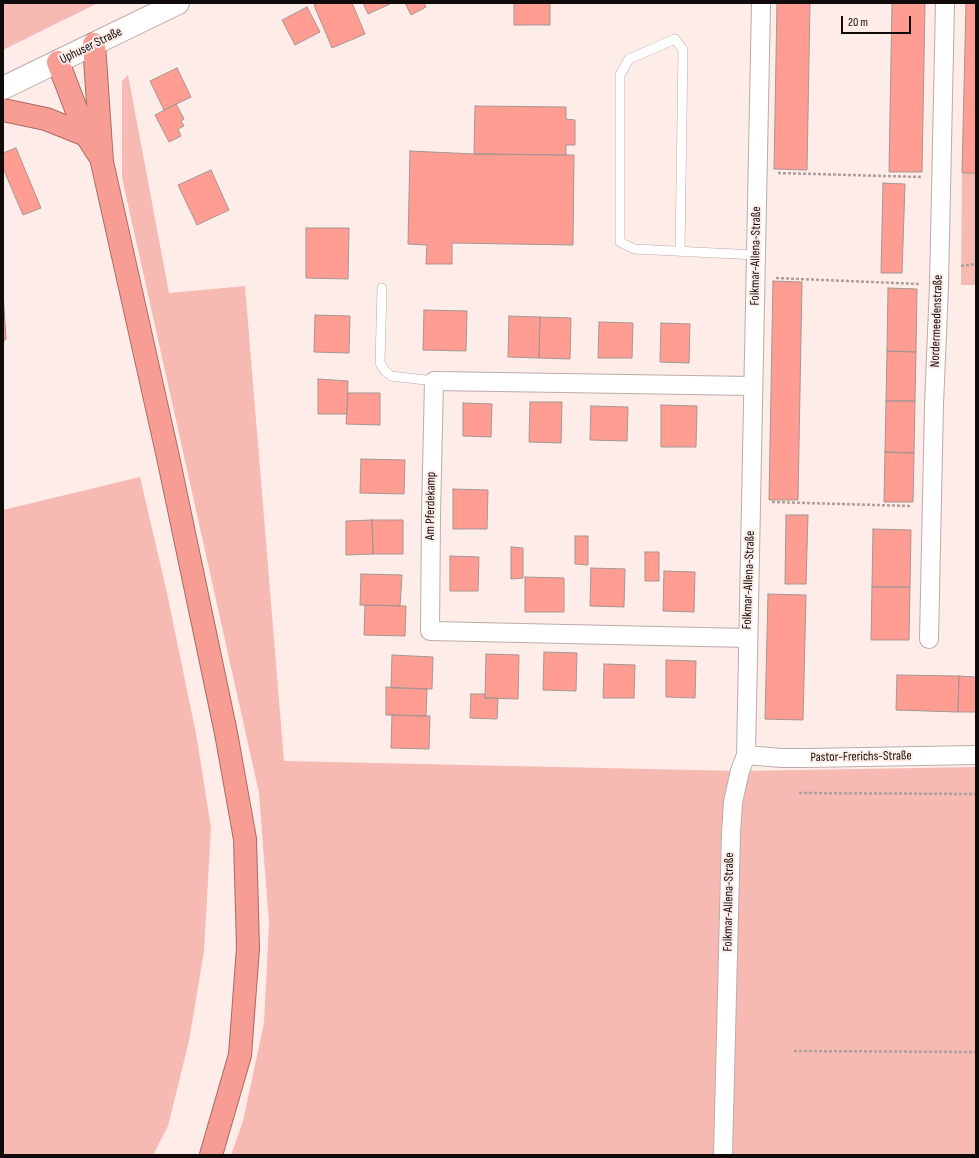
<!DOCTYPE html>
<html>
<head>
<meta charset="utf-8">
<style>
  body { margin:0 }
  #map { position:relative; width:979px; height:1158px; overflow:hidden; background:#feece9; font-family:"Sofia Sans Condensed",sans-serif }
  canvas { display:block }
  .frame { position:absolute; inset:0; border:4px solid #100b0a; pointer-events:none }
  .scale { position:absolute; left:841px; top:16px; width:70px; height:18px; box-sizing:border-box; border:2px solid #100b0a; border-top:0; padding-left:5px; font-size:12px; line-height:14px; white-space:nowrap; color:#100b0a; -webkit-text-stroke:3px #feece9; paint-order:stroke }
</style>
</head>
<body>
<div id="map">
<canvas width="979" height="1158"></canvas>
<div class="frame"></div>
<div class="scale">20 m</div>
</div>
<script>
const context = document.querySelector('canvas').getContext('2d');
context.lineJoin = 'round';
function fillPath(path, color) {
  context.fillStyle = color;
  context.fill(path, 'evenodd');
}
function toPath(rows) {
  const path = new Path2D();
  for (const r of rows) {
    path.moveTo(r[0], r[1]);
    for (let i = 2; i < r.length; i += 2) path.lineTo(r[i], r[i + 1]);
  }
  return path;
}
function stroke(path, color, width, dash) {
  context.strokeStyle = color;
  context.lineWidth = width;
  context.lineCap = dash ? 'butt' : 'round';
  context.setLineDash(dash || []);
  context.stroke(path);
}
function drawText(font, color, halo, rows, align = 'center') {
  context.font = font + ' "Sofia Sans Condensed",sans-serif';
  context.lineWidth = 4;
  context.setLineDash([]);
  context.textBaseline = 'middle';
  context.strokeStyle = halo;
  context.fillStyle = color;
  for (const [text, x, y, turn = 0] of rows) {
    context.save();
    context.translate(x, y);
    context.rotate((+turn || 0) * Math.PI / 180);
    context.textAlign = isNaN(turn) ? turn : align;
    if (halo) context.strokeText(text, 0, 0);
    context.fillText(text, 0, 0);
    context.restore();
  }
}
const green = toPath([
  [3,3,98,3,3,50],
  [128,75,169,293,245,286,284,761,740,771,976,767,976,1155,231,1155,243,1121,264,1023,269,924,259,793,122,178,122,81],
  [962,173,976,173,976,285,961,285],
  [140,477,167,593,197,739,211,828,204,951,189,1041,168,1126,153,1155,3,1155,3,510]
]);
const building = toPath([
  [319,3,352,3,365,34,332,48,314,5,319,3],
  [363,3,390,3,390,4,368,14,363,3],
  [405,3,424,3,426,7,411,15,405,3],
  [514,3,550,3,550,25,514,25,514,3],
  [777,3,810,3,807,170,774,169,777,3],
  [892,3,925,3,922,172,889,172,892,3],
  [966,3,976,3,976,173,962,173,966,3],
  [307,7,320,32,295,45,282,20,307,7],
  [177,68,191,97,164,110,150,81,177,68],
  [176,104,184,119,181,121,184,126,178,129,181,136,169,142,155,115,176,104],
  [475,106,566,107,566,119,575,120,575,145,566,145,566,155,474,154,475,106],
  [16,148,41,208,23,215,3,168,3,153,16,148],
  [410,151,474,154,574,155,573,245,452,243,452,264,426,264,427,245,408,244,410,151],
  [211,170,229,210,197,225,178,185,211,170],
  [883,183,905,184,902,273,881,273,883,183],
  [306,228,349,228,348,279,306,278,306,228],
  [773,281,802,282,798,500,769,500,773,281],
  [888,288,917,289,916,352,887,351,888,288],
  [3,292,6,339,3,342,3,292],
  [424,310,467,311,466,351,423,350,424,310],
  [315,315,350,316,349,353,314,352,315,315],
  [509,316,540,317,539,358,508,357,509,316],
  [540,317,571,318,570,359,539,358,540,317],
  [599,322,633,323,632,358,598,358,599,322],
  [661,323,690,324,689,363,660,362,661,323],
  [887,351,916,352,915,401,886,401,887,351],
  [318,379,348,381,347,414,318,414,318,379],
  [348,393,380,393,380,425,346,424,348,393],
  [886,401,915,401,914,453,885,452,886,401],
  [530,402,562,402,561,443,529,442,530,402],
  [463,403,492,404,491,437,463,436,463,403],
  [661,405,697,406,696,447,661,447,661,405],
  [591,406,628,407,627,441,590,440,591,406],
  [885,452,914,453,913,502,884,502,885,452],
  [361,459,405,460,404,494,360,493,361,459],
  [453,489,488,490,487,529,453,529,453,489],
  [786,515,808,515,806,584,785,584,786,515],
  [372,520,403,520,403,554,373,554,372,520],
  [372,520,373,554,346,555,346,521,372,520],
  [873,529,911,530,910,587,872,587,873,529],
  [575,536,588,536,588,565,575,564,575,536],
  [511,547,523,548,523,578,511,579,511,547],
  [645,552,659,552,659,581,645,581,645,552],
  [450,556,479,557,478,591,450,591,450,556],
  [591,568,625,569,624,607,590,606,591,568],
  [664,571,695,572,694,612,663,611,664,571],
  [361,574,402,575,400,606,360,605,361,574],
  [525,577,564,578,564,612,525,612,525,577],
  [872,587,910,587,909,640,871,640,872,587],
  [768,594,806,595,803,720,765,719,768,594],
  [365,605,406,606,405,636,364,635,365,605],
  [544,652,577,653,576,691,543,690,544,652],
  [486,654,519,655,518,699,485,698,486,654],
  [392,655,433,657,432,689,391,688,392,655],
  [666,660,696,661,695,698,666,697,666,660],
  [604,664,635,665,634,698,603,698,604,664],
  [897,675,959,676,958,712,896,710,897,675],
  [959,676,976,677,976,712,958,712,959,676],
  [386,687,427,689,426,716,386,715,386,687],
  [471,694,485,694,485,698,498,698,497,719,470,718,471,694],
  [392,715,430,716,429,749,391,748,392,715]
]);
const path = toPath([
  [778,173,921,177],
  [961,266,976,264],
  [776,278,919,284],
  [772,502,911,506],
  [799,793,976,794],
  [794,1051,976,1052]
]);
const service = toPath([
  [680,251,683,50,675,39,629,59,620,75,620,242,634,249,756,255],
  [382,288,380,363,385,371,391,376,434,381]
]);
const minor = toPath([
  [748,638,430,631,431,516,434,381,753,386],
  [929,639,934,405,939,285,945,3],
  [746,755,782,758,807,758,976,755],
  [723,1155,731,833,733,802,740,771,746,755,761,3]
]);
const tertiary = toPath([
  [3,88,178,3]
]);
const motorway = toPath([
  [94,44,102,162,168,457,226,733,245,839,248,948,240,1055,211,1155],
  [58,62,86,135,99,155],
  [3,110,46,119,86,135]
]);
const streetNames = [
  ["Uphuser Straße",91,46,-26],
  ["Folkmar-Allena-Straße",756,256,-89],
  ["Nordermeedenstraße",937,321,-88],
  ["Am Pferdekamp",431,506,-89],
  ["Folkmar-Allena-Straße",749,580,-88],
  ["Pastor-Frerichs-Straße",861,757,-1],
  ["Folkmar-Allena-Straße",729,902,-89]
];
fillPath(green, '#f7bab3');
fillPath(building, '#ff9d92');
stroke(building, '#a59593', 1);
stroke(service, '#bcaba9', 10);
stroke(minor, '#bcaba9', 20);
stroke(tertiary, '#bcaba9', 24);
stroke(motorway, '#a76a63', 24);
stroke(path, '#ac9f9c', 2.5, [3, 2]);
stroke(service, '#fff', 9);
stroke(minor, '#fff', 18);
stroke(tertiary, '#fff', 22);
stroke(motorway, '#f89d93', 22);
drawText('13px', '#100b0a', '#feece9', streetNames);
</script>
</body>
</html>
